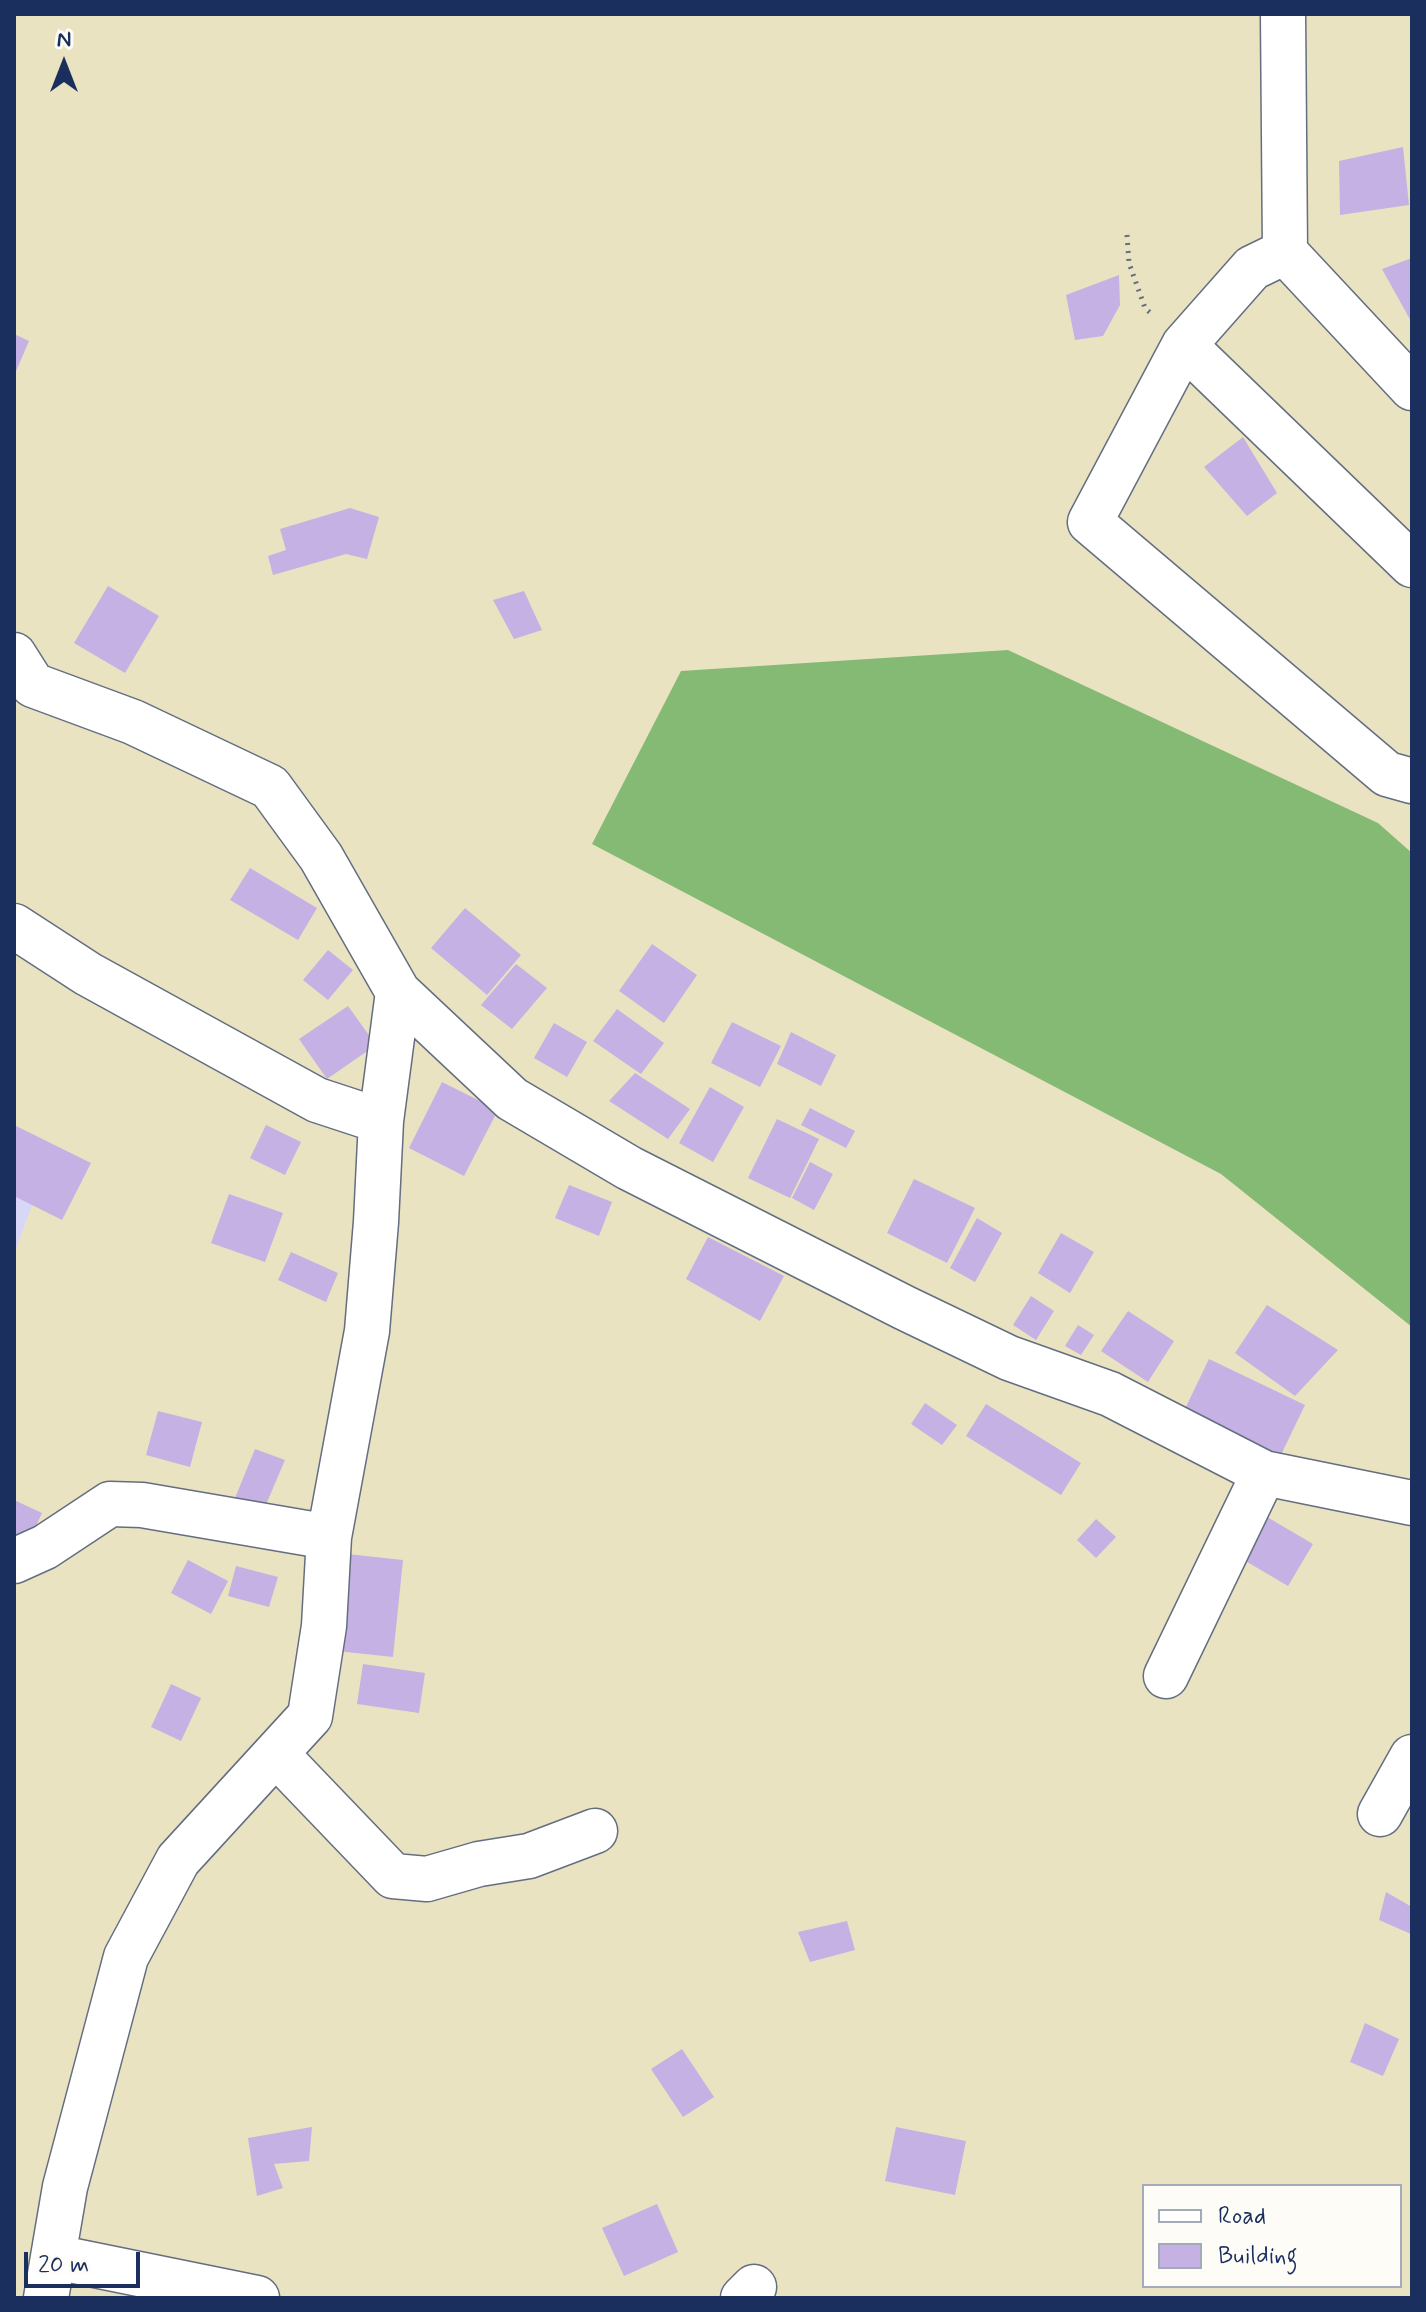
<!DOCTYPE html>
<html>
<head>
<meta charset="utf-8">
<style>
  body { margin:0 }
  #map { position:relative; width:1426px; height:2312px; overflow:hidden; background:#eae3c1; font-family:Mynerve,sans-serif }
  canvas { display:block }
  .frame { position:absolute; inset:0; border:16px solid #1b2f5e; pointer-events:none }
  .legend { position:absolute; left:1142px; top:2184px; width:260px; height:104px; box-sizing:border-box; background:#fdfcf7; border:2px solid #a3aaba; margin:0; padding:10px 14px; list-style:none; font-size:24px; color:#1b2f5e }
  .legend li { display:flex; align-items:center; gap:16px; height:40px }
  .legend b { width:40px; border:2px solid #a3aaba }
  .north { position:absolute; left:24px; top:24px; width:80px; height:80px; -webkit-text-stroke:6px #fdfcf7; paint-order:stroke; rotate:0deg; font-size:22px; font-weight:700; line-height:32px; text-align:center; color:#1b2f5e }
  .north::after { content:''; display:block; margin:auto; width:28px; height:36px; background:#1b2f5e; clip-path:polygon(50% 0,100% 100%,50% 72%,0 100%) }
  .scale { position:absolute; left:24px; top:2252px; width:116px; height:36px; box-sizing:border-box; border:4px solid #1b2f5e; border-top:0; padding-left:10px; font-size:24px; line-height:28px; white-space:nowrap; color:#1b2f5e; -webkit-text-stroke:6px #fdfcf7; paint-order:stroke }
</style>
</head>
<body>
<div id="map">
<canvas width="1426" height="2312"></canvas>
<div class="frame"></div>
<ul class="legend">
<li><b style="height:10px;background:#fff"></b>Road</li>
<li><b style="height:22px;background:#c5b1e3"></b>Building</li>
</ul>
<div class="north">N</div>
<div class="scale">20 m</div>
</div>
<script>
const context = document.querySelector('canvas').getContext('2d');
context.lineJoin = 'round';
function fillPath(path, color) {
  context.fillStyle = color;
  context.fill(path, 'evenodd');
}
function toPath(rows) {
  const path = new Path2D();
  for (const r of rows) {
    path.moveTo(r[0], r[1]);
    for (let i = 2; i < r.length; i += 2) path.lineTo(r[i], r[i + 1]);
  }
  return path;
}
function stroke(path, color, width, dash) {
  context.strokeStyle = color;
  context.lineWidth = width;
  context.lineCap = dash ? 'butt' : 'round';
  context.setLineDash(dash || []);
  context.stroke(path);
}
const built = toPath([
  [14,1168,42,1179,14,1254]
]);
const forest = toPath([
  [1008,650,1378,823,1412,853,1412,1327,1221,1174,592,844,681,671]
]);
const building = toPath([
  [1403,147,1409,205,1340,215,1339,161],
  [1412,258,1412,323,1382,269],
  [1119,275,1120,305,1103,336,1075,340,1066,295],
  [14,334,29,341,14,376],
  [1243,437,1277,493,1247,516,1204,467],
  [350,508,379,517,367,559,346,554,273,575,268,556,286,550,280,529],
  [108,586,159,616,125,673,74,643],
  [524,591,542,630,514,639,493,600],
  [250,868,317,908,298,940,230,900],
  [465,908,521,955,487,995,431,948],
  [652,944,697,975,664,1023,619,991],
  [328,950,353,970,328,1000,303,980],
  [516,964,547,988,512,1029,481,1005],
  [348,1006,376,1045,327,1079,299,1039],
  [617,1009,664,1043,641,1074,593,1041],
  [732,1022,781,1046,760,1087,711,1063],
  [554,1023,587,1042,567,1077,534,1058],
  [791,1032,836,1055,821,1086,777,1064],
  [635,1073,690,1109,668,1139,609,1101],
  [442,1082,498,1110,464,1176,409,1148],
  [710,1087,744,1107,713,1162,679,1143],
  [810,1108,855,1131,846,1148,801,1125],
  [777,1119,819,1139,790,1198,748,1178],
  [14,1125,91,1163,62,1220,14,1196],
  [266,1125,301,1142,285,1175,250,1158],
  [810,1162,833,1174,814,1210,792,1198],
  [914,1179,975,1208,947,1263,887,1233],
  [569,1185,612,1202,599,1236,555,1218],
  [229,1194,283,1213,265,1262,211,1243],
  [977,1218,1002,1233,975,1282,950,1268],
  [1061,1233,1094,1252,1070,1293,1038,1273],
  [708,1237,784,1276,760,1321,686,1279],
  [291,1252,338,1273,326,1302,278,1280],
  [1031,1296,1054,1311,1036,1340,1013,1325],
  [1267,1305,1338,1350,1295,1396,1235,1353],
  [1128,1311,1174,1341,1148,1382,1101,1351],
  [1078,1325,1094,1335,1081,1355,1065,1346],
  [1209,1359,1305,1405,1278,1461,1182,1415],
  [925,1403,957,1425,942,1445,911,1424],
  [986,1404,1081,1463,1061,1495,966,1436],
  [158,1411,202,1422,190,1467,146,1455],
  [255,1449,285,1460,262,1514,233,1503],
  [14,1500,42,1513,28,1543,14,1536],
  [1262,1514,1313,1544,1288,1586,1237,1556],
  [1096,1519,1116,1537,1096,1558,1077,1540],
  [347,1554,403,1560,393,1657,337,1651],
  [188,1560,228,1581,211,1614,171,1593],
  [236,1566,278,1577,269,1607,228,1596],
  [363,1664,425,1673,419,1713,357,1704],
  [171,1684,201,1698,181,1741,151,1727],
  [1386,1892,1412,1907,1411,1934,1379,1920],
  [847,1921,855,1950,810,1962,798,1932],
  [1365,2023,1399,2039,1383,2076,1350,2062],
  [682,2049,714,2097,683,2117,651,2069],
  [312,2127,309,2161,274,2164,283,2188,257,2196,248,2138],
  [896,2127,966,2141,955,2195,885,2181],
  [657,2204,678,2252,624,2276,602,2228]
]);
const path = toPath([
  [1127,235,1129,263,1145,308,1154,316]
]);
const minor = toPath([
  [1283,14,1285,252,1412,388],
  [1285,252,1252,268,1184,345,1090,522,1387,774,1412,781],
  [1184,345,1412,565],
  [14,655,33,685,133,722,270,787,321,857,398,992,512,1099,629,1168,905,1308,1009,1358,1110,1394,1264,1473,1412,1503],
  [14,926,88,974,317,1100,381,1121],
  [14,1561,45,1547,110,1504,142,1505,329,1537],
  [1166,1676,1264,1473],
  [276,1754,393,1876,427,1879,479,1864,529,1856,595,1831],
  [1380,1814,1412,1757],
  [55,2257,257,2298],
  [46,2298,65,2187,126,1957,178,1860,310,1716,324,1626,329,1537,367,1331,376,1222,381,1121,398,992],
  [743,2298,754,2287]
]);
fillPath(built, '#d9d7f7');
fillPath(forest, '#85ba75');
fillPath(building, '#c5b1e3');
stroke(minor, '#636e81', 47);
stroke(path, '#636e81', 5, [2, 6]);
stroke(minor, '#fff', 44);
</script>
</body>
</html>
